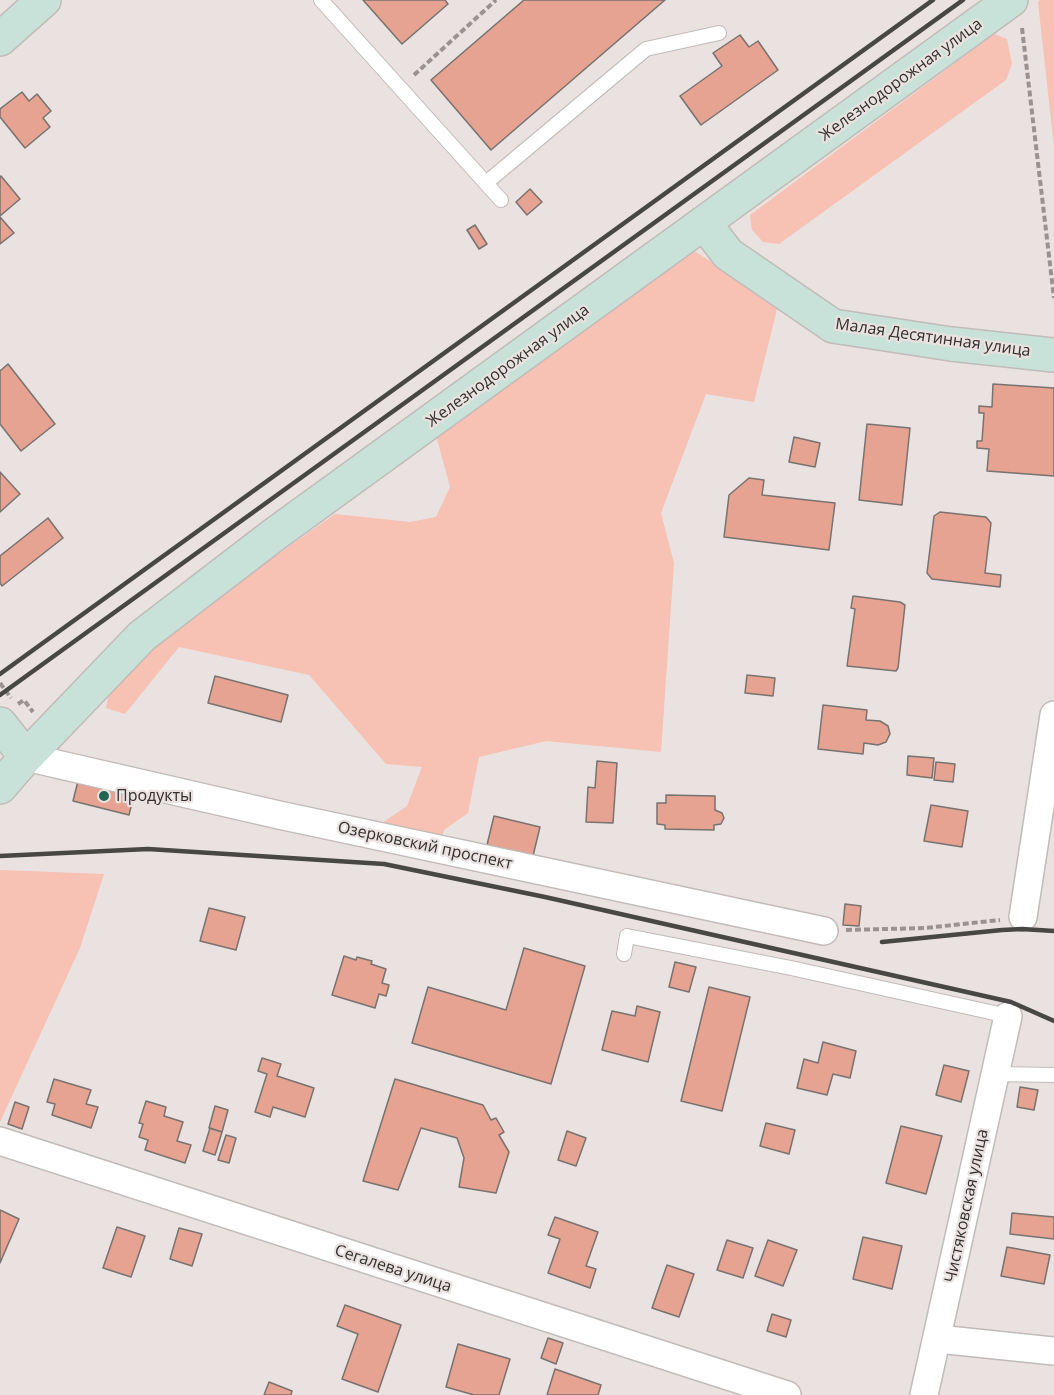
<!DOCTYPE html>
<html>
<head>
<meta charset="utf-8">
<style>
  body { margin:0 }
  canvas { display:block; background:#e9e2e0 }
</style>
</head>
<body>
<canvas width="1054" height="1395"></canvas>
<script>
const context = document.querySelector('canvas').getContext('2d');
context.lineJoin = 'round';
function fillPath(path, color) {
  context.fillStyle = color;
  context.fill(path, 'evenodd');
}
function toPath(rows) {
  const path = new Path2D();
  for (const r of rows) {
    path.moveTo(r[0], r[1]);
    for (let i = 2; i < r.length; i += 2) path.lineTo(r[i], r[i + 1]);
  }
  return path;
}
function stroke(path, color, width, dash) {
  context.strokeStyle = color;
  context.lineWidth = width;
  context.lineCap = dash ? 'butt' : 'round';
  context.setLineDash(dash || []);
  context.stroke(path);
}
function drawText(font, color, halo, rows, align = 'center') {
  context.font = font + ' "Open Sans",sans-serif';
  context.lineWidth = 4.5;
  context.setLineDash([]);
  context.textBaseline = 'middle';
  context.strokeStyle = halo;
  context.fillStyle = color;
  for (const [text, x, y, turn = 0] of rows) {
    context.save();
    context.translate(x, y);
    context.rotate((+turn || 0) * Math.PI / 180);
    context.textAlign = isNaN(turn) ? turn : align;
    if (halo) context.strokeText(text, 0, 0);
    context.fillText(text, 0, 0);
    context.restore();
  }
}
const green = toPath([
  [1040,0,1054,0,1054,147,1038,2],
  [994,34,1007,39,1012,64,1006,80,779,244,763,242,752,230,750,215],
  [696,252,778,305,754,402,706,394,661,513,674,563,661,752,546,741,479,757,468,813,444,830,441,842,373,829,407,806,422,767,386,764,309,675,179,647,125,714,106,708,110,690,137,658,221,594,335,514,410,522,436,517,450,487,434,428,673,256],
  [0,870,104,874,80,948,0,1122]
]);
const building = toPath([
  [363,0,445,0,448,4,402,44,363,0],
  [524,0,665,0,491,150,431,80,524,0],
  [740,35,749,47,758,41,778,70,701,125,680,96,722,66,713,53,740,35],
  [22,92,29,101,37,94,51,111,43,118,50,127,25,148,0,117,0,109,22,92],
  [1,176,20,199,0,216,0,177,1,176],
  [530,189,542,202,527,215,516,202,530,189],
  [0,217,14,233,0,244,0,217],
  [475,225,487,244,479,249,467,230,475,225],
  [8,364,55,424,21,451,0,424,0,371,8,364],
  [993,384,1054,388,1054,476,987,471,989,449,977,448,977,441,982,441,984,413,979,413,979,406,992,407,993,384],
  [867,424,910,428,902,505,859,500,867,424],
  [794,437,820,443,815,467,789,462,794,437],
  [0,472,20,494,0,512,0,472],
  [749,478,764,480,762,495,835,503,829,550,724,537,729,495,749,478],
  [940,512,986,517,991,523,985,573,1001,575,1000,587,932,579,927,573,934,516,940,512],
  [48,518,63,538,2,586,0,583,0,556,48,518],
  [853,596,900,602,905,605,898,668,896,671,847,666,855,609,851,608,853,596],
  [747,675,775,678,773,696,745,693,747,675],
  [215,676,288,695,281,722,208,703,215,676],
  [823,705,867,710,866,720,880,721,888,726,890,734,886,742,878,745,864,743,863,754,818,749,823,705],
  [908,756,934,758,932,778,907,775,908,756],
  [597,761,617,763,613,823,586,822,588,787,595,788,597,761],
  [936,762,955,764,953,782,934,780,936,762],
  [79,777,135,790,129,815,73,801,79,777],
  [666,795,715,796,715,810,722,813,724,818,721,824,714,825,714,830,665,829,665,825,657,824,657,803,666,803,666,795],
  [931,805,968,811,962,847,924,841,931,805],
  [494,816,540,827,533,856,487,845,494,816],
  [845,904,861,906,859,926,843,925,845,904],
  [209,908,245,917,236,950,200,941,209,908],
  [524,948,585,966,551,1084,412,1043,428,987,506,1010,524,948],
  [344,956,356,960,357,957,372,961,371,964,386,969,382,983,389,985,386,996,379,994,375,1008,332,995,344,956],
  [675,962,696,967,689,992,669,987,675,962],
  [709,987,750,997,722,1111,681,1101,709,987],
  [637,1006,660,1012,648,1062,602,1050,612,1011,635,1016,637,1006],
  [823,1042,856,1051,850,1078,833,1074,827,1095,797,1088,804,1059,818,1063,823,1042],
  [262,1058,281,1064,277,1076,314,1088,305,1117,273,1107,270,1117,255,1112,267,1074,258,1071,262,1058],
  [944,1065,969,1071,961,1102,936,1095,944,1065],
  [54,1079,91,1090,86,1104,98,1107,91,1128,52,1115,55,1104,47,1102,54,1079],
  [395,1079,483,1105,491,1120,496,1118,504,1132,499,1135,509,1152,496,1193,459,1187,464,1158,457,1138,421,1128,398,1190,363,1181,395,1079],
  [1020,1087,1038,1090,1034,1110,1017,1107,1020,1087],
  [146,1101,166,1107,164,1116,183,1122,177,1141,191,1145,185,1163,145,1150,148,1140,139,1137,143,1124,139,1123,146,1101],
  [15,1102,29,1107,22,1129,8,1124,15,1102],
  [215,1106,228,1110,222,1132,209,1128,215,1106],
  [766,1123,795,1130,789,1154,760,1146,766,1123],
  [901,1126,942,1136,926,1194,886,1183,901,1126],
  [210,1128,222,1132,215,1155,203,1151,210,1128],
  [567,1131,586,1138,576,1166,558,1160,567,1131],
  [226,1135,236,1138,229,1163,218,1160,226,1135],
  [0,1210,19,1219,0,1263,0,1210],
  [1012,1213,1054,1217,1054,1239,1010,1234,1012,1213],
  [555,1217,598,1232,586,1266,596,1269,590,1288,548,1273,560,1239,548,1235,555,1217],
  [117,1227,145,1236,131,1277,103,1268,117,1227],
  [179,1228,202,1234,192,1266,170,1259,179,1228],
  [863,1237,902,1246,892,1289,853,1279,863,1237],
  [727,1240,753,1248,743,1278,717,1270,727,1240],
  [768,1240,797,1250,783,1286,755,1276,768,1240],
  [1007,1247,1050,1255,1044,1284,1001,1276,1007,1247],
  [667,1265,694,1274,679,1317,652,1308,667,1265],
  [345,1305,401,1325,378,1392,342,1379,358,1334,337,1326,345,1305],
  [772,1314,791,1320,786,1337,767,1331,772,1314],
  [548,1338,563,1343,556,1364,541,1358,548,1338],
  [458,1344,510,1359,499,1395,474,1395,446,1387,458,1344],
  [555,1369,601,1385,598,1395,547,1395,555,1369],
  [269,1382,292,1391,291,1395,264,1395,269,1382]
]);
const path = toPath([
  [1022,28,1054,298],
  [414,75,496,0],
  [0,683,11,698],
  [18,704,24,700,33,712],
  [846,930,925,928,1000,920]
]);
const lane = toPath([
  [321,0,501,200],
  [486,183,646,49,719,33],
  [624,954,627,936,791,968,1008,1016],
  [995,1074,1054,1075]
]);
const street = toPath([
  [26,757,279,815,824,931],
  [1023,917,1054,715],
  [0,1141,787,1395],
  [938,1339,1054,1351],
  [924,1395,1008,1016]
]);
const secondary = toPath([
  [0,39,44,0],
  [705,224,728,254,833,326,951,344,1054,355],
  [0,724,26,757],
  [0,787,26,757,142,636,275,534,1011,0]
]);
const rail = toPath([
  [0,674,933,0],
  [0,695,963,0],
  [0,856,148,849,384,864,545,897,1011,1002,1054,1021],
  [882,942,1002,930,1022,929,1054,931]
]);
const markers = [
  [104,796,6,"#236452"]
];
const streetNames = [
  ["Железнодорожная улица",901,80,-36],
  ["Малая Десятинная улица",933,338,8],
  ["Железнодорожная улица",508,366,-36],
  ["Озерковский проспект",425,846,12],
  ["Чистяковская улица",967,1206,-78],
  ["Сегалева улица",393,1269,18]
];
const poiNames = [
  ["Продукты",116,796]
];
fillPath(green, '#f7c1b3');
fillPath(building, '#e6a392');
stroke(building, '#787270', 1.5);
stroke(lane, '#c1bbb9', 16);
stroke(street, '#c1bbb9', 30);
stroke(secondary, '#c1bbb9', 36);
stroke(path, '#989392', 4, [6, 3]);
stroke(lane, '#fff', 14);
stroke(street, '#fff', 27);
stroke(secondary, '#c8e2da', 33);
stroke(rail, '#494646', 4.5);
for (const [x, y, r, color] of markers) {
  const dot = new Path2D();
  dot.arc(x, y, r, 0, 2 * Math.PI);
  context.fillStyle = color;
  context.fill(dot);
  stroke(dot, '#e9e2e0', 2);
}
drawText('16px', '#322f2f', '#e9e2e0', streetNames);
drawText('16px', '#322f2f', '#e9e2e0', poiNames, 'left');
</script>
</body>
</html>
